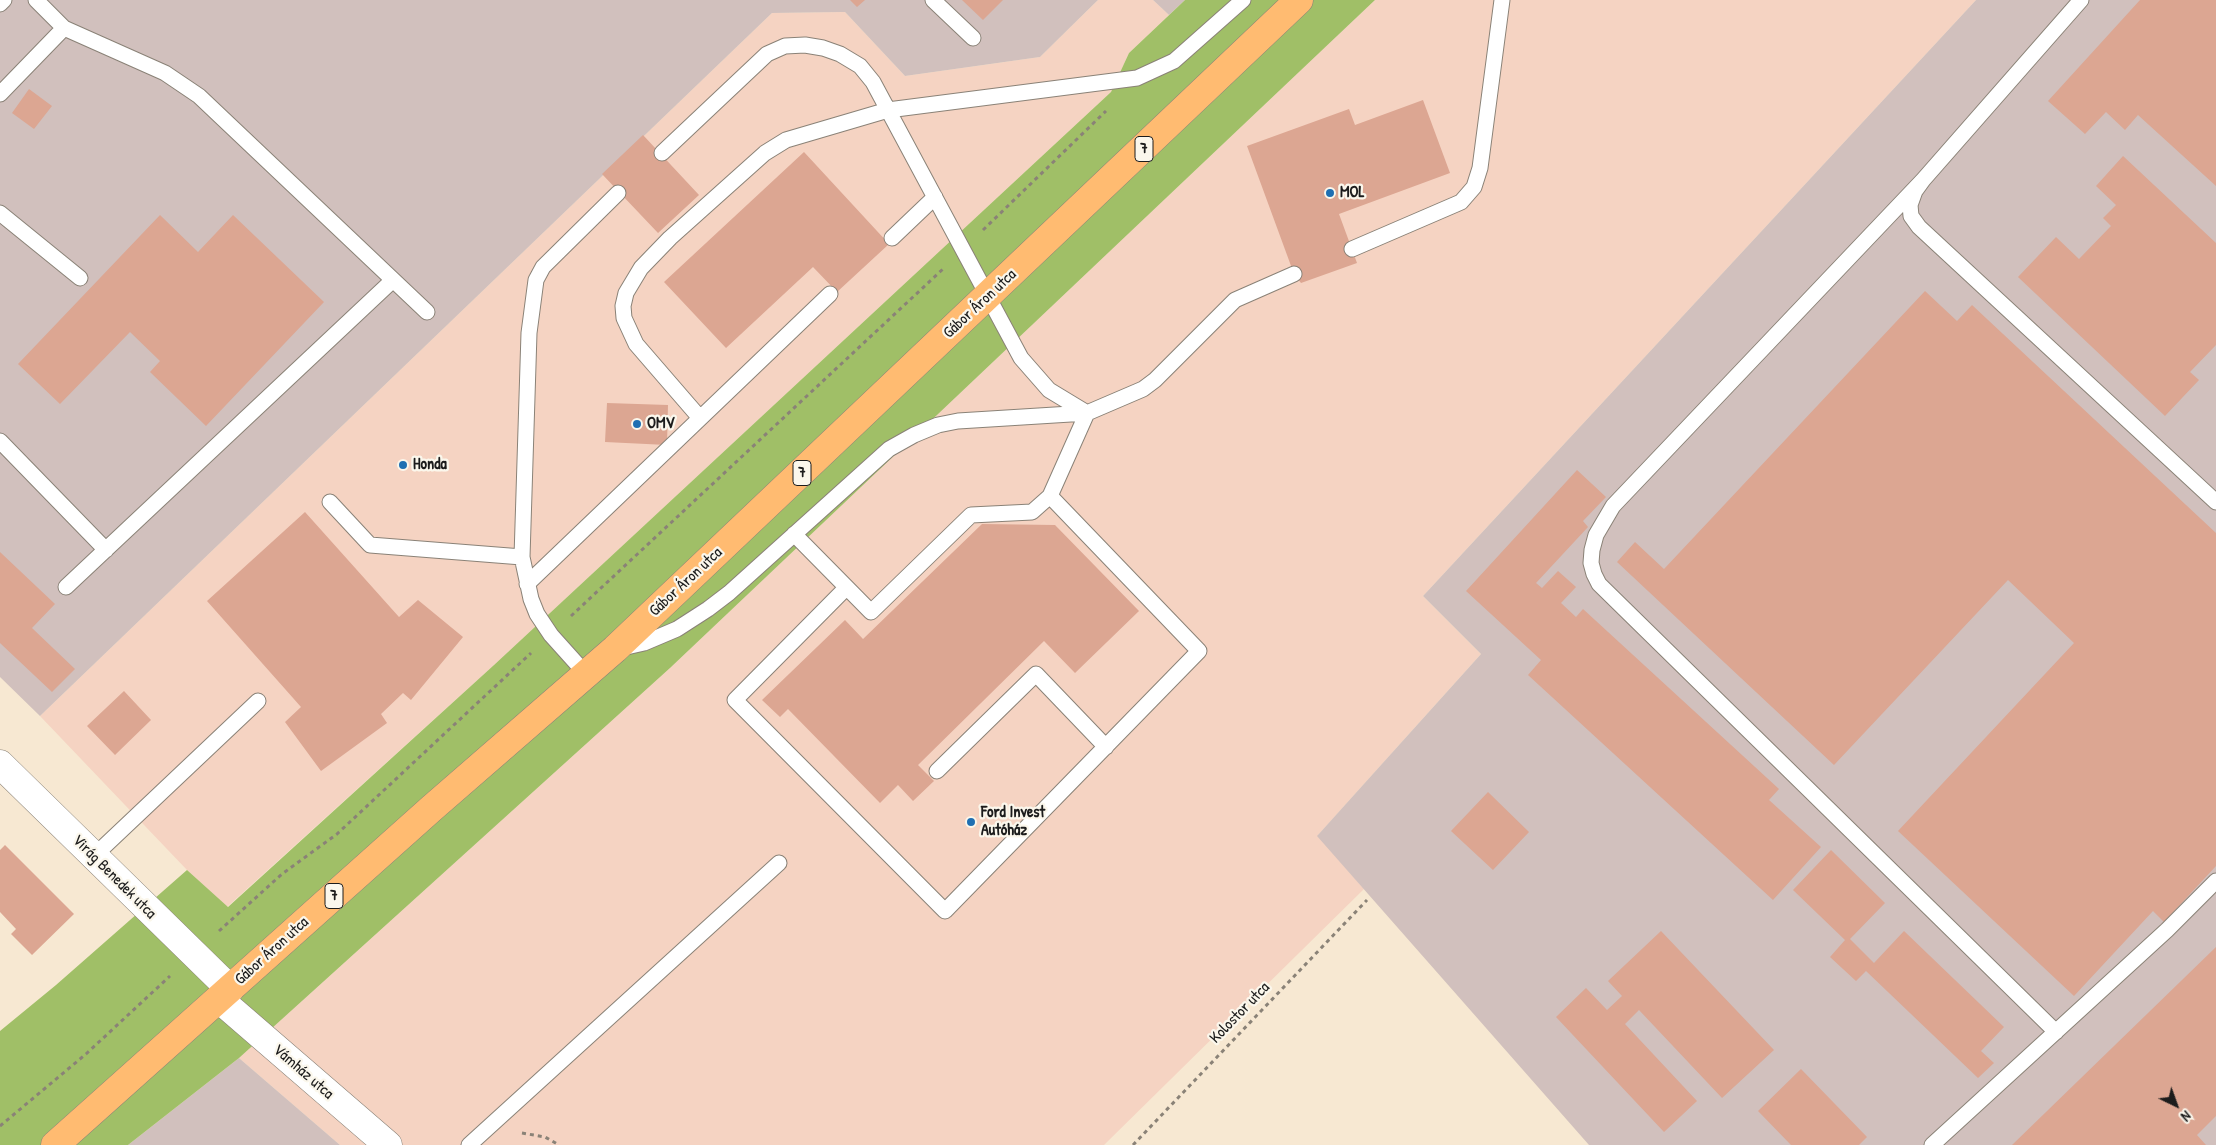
<!DOCTYPE html>
<html>
<head>
<meta charset="utf-8">
<style>
  body { margin:0 }
  #map { position:relative; width:2216px; height:1145px; overflow:hidden; background:#f7e8d2; font-family:"Patrick Hand",sans-serif }
  canvas { display:block }
  .north { position:absolute; left:2151px; top:1080px; width:50px; height:50px; -webkit-text-stroke:4px #fbf7ec; paint-order:stroke; rotate:138deg; font-size:14px; font-weight:700; line-height:20px; text-align:center; color:#1c1c1c }
  .north::after { content:''; display:block; margin:auto; width:18px; height:22px; background:#1c1c1c; clip-path:polygon(50% 0,100% 100%,50% 72%,0 100%) }
</style>
</head>
<body>
<div id="map">
<canvas width="2216" height="1145"></canvas>
<div class="north">N</div>
</div>
<script>
const context = document.querySelector('canvas').getContext('2d');
context.lineJoin = 'round';
function fillPath(path, color) {
  context.fillStyle = color;
  context.fill(path, 'evenodd');
}
function toPath(rows) {
  const path = new Path2D();
  for (const r of rows) {
    path.moveTo(r[0], r[1]);
    for (let i = 2; i < r.length; i += 2) path.lineTo(r[i], r[i + 1]);
  }
  return path;
}
function stroke(path, color, width, dash) {
  context.strokeStyle = color;
  context.lineWidth = width;
  context.lineCap = dash ? 'butt' : 'round';
  context.setLineDash(dash || []);
  context.stroke(path);
}
function drawText(font, color, halo, rows, align = 'center') {
  context.font = font + ' "Patrick Hand",sans-serif';
  context.lineWidth = 4.5;
  context.setLineDash([]);
  context.textBaseline = 'middle';
  context.strokeStyle = halo;
  context.fillStyle = color;
  for (const [text, x, y, turn = 0] of rows) {
    context.save();
    context.translate(x, y);
    context.rotate((+turn || 0) * Math.PI / 180);
    context.textAlign = isNaN(turn) ? turn : align;
    if (halo) context.strokeText(text, 0, 0);
    context.fillText(text, 0, 0);
    context.restore();
  }
}
const built = toPath([
  [1098,0,1153,0,1169,15,1129,53,1111,92,494,665,227,907,187,870,40,716,772,13,845,12,905,76,1040,57],
  [1375,0,1976,0,1423,596,1481,654,1318,835,1364,889,1104,1145,340,1145,239,1058,670,668]
]);
const industrial = toPath([
  [0,0,1098,0,1040,57,905,76,845,12,772,13,40,716,0,677],
  [1153,0,1185,0,1169,15],
  [1976,0,2216,0,2216,1145,1589,1145,1317,836,1481,654,1423,596],
  [239,1058,340,1145,128,1145]
]);
const green = toPath([
  [1185,0,1375,0,670,668,239,1058,128,1145,0,1145,0,1031,56,985,187,870,228,907,494,665,1111,92,1129,53]
]);
const building = toPath([
  [850,0,865,0,857,7],
  [962,0,1003,0,983,20],
  [2140,0,2216,0,2216,186,2138,115,2125,130,2106,112,2085,134,2048,101],
  [29,89,52,106,34,129,12,113],
  [1423,100,1450,173,1339,214,1357,263,1301,283,1294,274,1247,146,1349,109,1355,125],
  [643,135,699,195,658,233,602,174],
  [804,152,889,244,837,292,813,267,726,348,664,282],
  [2123,156,2216,243,2216,345,2190,372,2199,380,2165,416,2018,277,2056,237,2079,259,2111,226,2103,218,2116,205,2096,186],
  [160,215,198,252,233,215,324,302,206,426,150,372,160,361,130,332,60,404,18,364],
  [1925,291,1957,321,1972,305,2216,533,2216,866,2164,922,2153,911,2074,996,1898,831,2074,643,2008,580,1834,765,1617,562,1635,542,1664,569],
  [607,403,668,405,667,445,605,442],
  [1577,470,1606,497,1583,521,1588,527,1536,583,1542,588,1558,571,1576,587,1561,603,1576,617,1583,609,1779,789,1769,800,1821,847,1773,900,1528,675,1541,660,1466,591],
  [305,512,399,617,418,600,463,637,411,700,403,693,381,714,387,723,321,771,285,722,301,707,207,601],
  [982,524,1055,525,1139,611,1075,673,1044,641,918,765,934,781,913,801,898,785,880,803,788,709,780,717,762,700,845,620,863,639],
  [0,552,55,604,32,628,75,669,52,692,0,643],
  [124,691,151,720,115,755,87,726],
  [1488,792,1529,832,1493,870,1451,831],
  [5,845,74,914,32,955,11,934,16,929,0,912,0,850],
  [1831,850,1885,903,1850,939,1874,963,1904,931,2004,1027,1981,1051,1994,1063,1978,1078,1866,971,1856,981,1830,957,1845,940,1793,890],
  [1661,931,1774,1050,1722,1098,1639,1010,1625,1024,1697,1101,1664,1132,1556,1017,1586,988,1607,1010,1622,996,1608,981],
  [2216,947,2216,1116,2197,1135,2206,1145,2012,1145],
  [1801,1069,1867,1137,1859,1145,1791,1145,1758,1111]
]);
const path = toPath([
  [983,230,1106,111],
  [571,616,943,269],
  [219,931,282,874,337,834,531,653],
  [0,1126,86,1054,170,976],
  [522,1133,545,1137,559,1145],
  [1133,1145,1367,900]
]);
const service = toPath([
  [36,0,64,28],
  [933,0,973,38],
  [2081,0,1923,180,1915,191,1910,205,1911,216,1919,227,2216,502],
  [0,4,4,0],
  [0,94,64,28,165,73,199,96,427,312],
  [662,153,767,54,785,46,805,45,823,48,840,54,860,66,873,82,1021,358,1049,390,1087,413,1050,496,1032,512,971,515,871,612,794,534],
  [1923,180,1613,506,1596,535,1592,550,1591,563,1594,574,1599,584,2056,1032],
  [0,213,80,278],
  [892,238,935,197],
  [1352,249,1461,202,1474,187,1480,168,1502,0],
  [700,418,636,344,624,318,623,306,626,293,641,268,670,238,765,153,786,140,888,110,1137,78,1174,61,1243,0],
  [0,441,106,550],
  [330,502,370,545,522,557],
  [527,584,830,294],
  [66,587,393,280],
  [846,588,735,700,945,911,1199,651,1050,496],
  [622,648,644,643,677,629,708,609,729,593,889,449,914,435,938,425,958,421,1087,413,1143,389,1155,380,1235,300,1294,274],
  [586,674,551,635,537,614,531,599,522,557,529,333,536,280,543,267,618,193],
  [937,771,1036,674,1106,747],
  [94,856,258,701],
  [469,1145,779,863],
  [1932,1145,2167,930,2216,881]
]);
const minor = toPath([
  [0,764,230,989],
  [219,999,388,1145]
]);
const primary = toPath([
  [55,1145,432,808,615,649,1299,0]
]);
const markers = [
  [1330,193,5,"#1f6fb2"],
  [637,424,5,"#1f6fb2"],
  [403,465,5,"#1f6fb2"],
  [971,822,5,"#1f6fb2"]
];
const shields = [
  [1144,149,18],
  [802,473,18],
  [334,896,18]
];
const shieldNames = [
  ["7",1144,149],
  ["7",802,473],
  ["7",334,896]
];
const poiNames = [
  ["MOL",1340,193],
  ["OMV",647,424],
  ["Honda",413,465],
  ["Ford Invest",981,813],
  ["Autóház",981,831]
];
const streetNames = [
  ["Gábor Áron utca",980,304,-43],
  ["Gábor Áron utca",686,582,-43],
  ["Virág Benedek utca",114,877,45],
  ["Gábor Áron utca",272,951,-42],
  ["Kolostor utca",1240,1013,-46],
  ["Vámház utca",303,1072,41]
];
fillPath(built, '#f5d3c2');
fillPath(industrial, '#d1c0bd');
fillPath(green, '#a0bf67');
fillPath(building, '#dca692');
stroke(service, '#8a8277', 17);
stroke(minor, '#8a8277', 29);
stroke(primary, '#8a8277', 29);
stroke(path, '#8a8277', 3, [4, 4]);
stroke(service, '#fff', 15);
stroke(minor, '#fff', 28);
stroke(primary, '#ffbb71', 28);
for (const [x, y, r, color] of markers) {
  const dot = new Path2D();
  dot.arc(x, y, r, 0, 2 * Math.PI);
  context.fillStyle = color;
  context.fill(dot);
  stroke(dot, '#fbf7ec', 2);
}
for (const [x, y, w] of shields) {
  const box = new Path2D();
  box.roundRect(x - w / 2, y - 12.5, w, 25, 4);
  context.fillStyle = '#fbf7ec';
  context.fill(box);
  stroke(box, '#1c1c1c', 1);
}
drawText('bold 15px', '#1c1c1c', null, shieldNames);
drawText('bold 16px', '#1c1c1c', '#fbf7ec', poiNames, 'left');
drawText('16px', '#1c1c1c', '#fbf7ec', streetNames);
</script>
</body>
</html>
